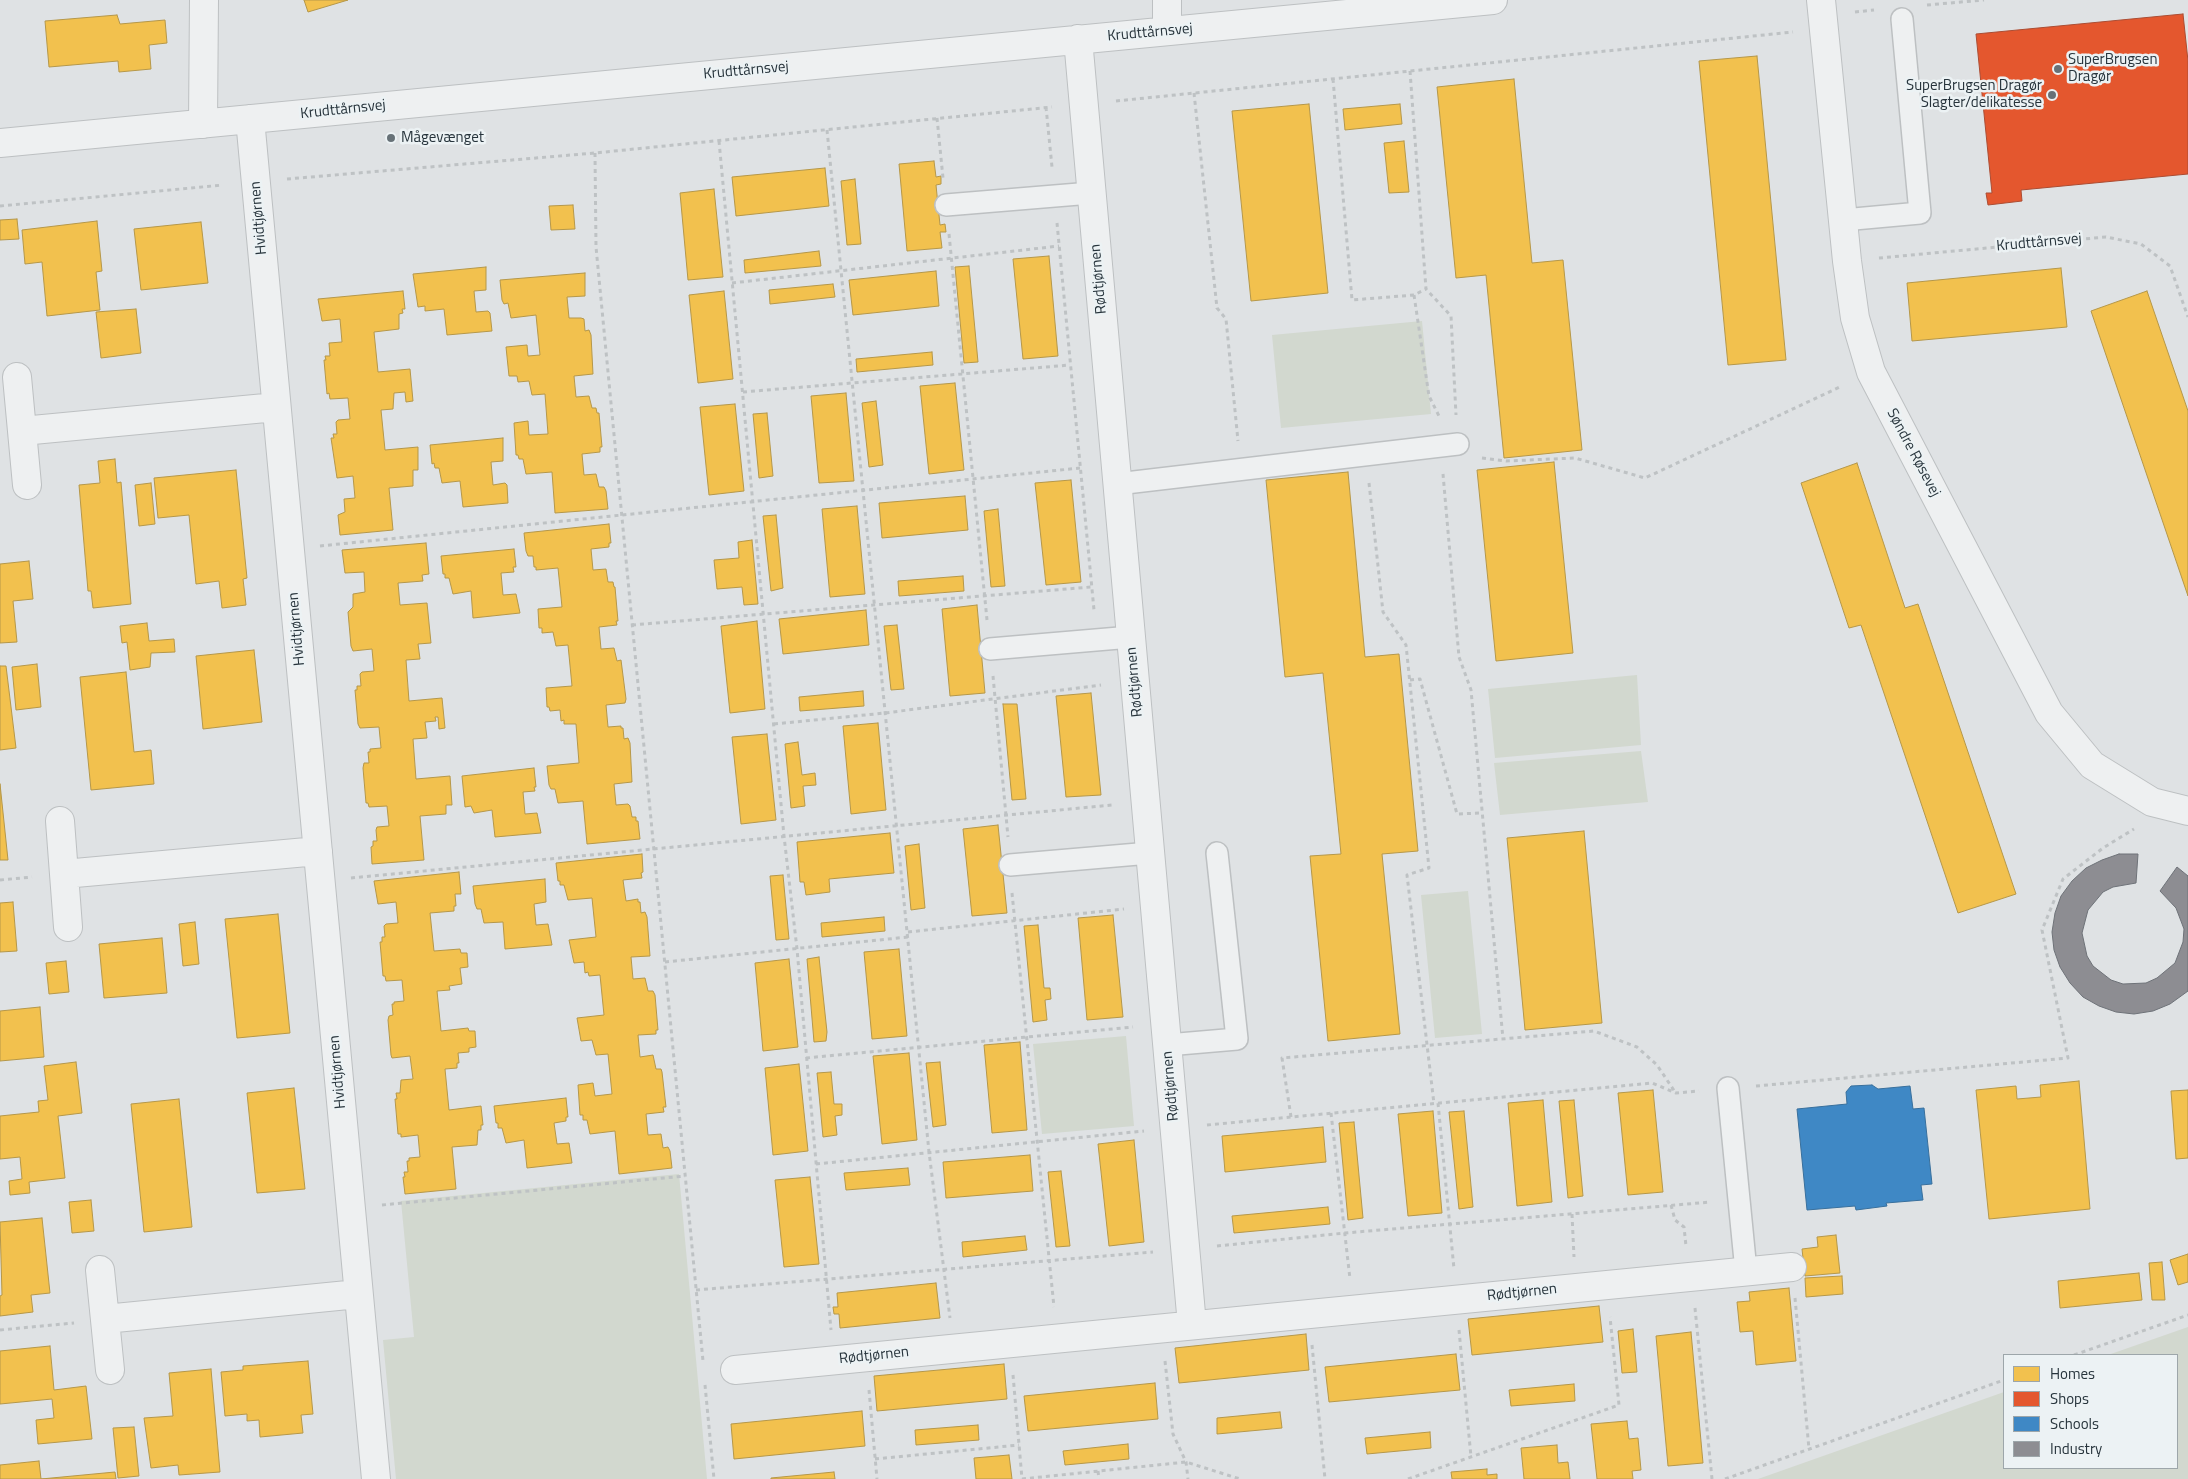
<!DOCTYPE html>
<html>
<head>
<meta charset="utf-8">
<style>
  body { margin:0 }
  #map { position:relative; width:2188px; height:1479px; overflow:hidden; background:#dfe2e4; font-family:"Titillium Web",sans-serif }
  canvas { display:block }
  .legend { position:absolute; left:2003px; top:1354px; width:175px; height:115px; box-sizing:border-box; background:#ecf2f4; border:1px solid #9da6aa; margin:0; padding:6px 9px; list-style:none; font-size:15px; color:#27343c }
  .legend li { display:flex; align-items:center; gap:10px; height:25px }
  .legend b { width:25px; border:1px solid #9da6aa }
</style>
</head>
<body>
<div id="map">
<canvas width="2188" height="1479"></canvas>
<ul class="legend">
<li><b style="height:14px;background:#f2c14e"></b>Homes</li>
<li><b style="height:14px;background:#e4572e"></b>Shops</li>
<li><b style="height:14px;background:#3f88c5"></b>Schools</li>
<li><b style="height:14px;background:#8d8d92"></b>Industry</li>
</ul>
</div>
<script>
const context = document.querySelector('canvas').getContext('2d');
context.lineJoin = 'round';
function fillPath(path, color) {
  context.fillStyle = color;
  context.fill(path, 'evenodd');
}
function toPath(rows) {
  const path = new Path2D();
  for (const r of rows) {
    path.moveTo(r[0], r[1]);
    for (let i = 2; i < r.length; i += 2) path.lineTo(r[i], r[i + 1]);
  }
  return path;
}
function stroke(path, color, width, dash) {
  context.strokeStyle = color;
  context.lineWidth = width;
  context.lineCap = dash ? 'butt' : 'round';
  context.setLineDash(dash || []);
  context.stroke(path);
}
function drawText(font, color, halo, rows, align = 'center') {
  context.font = font + ' "Titillium Web",sans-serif';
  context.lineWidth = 5;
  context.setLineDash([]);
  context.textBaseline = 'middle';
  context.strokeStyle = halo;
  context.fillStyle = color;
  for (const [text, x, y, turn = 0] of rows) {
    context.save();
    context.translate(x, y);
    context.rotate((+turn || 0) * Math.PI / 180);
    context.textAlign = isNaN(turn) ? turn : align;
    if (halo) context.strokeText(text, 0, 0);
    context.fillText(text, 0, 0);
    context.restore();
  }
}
const green = toPath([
  [1422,321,1431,414,1281,428,1272,335],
  [1637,675,1641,745,1495,758,1488,689],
  [1641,751,1648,802,1500,815,1494,763],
  [1468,891,1482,1034,1435,1038,1421,895],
  [1126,1036,1134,1126,1042,1134,1033,1044],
  [679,1174,707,1479,396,1479,383,1340,414,1337,401,1201],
  [2188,1327,2188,1479,1758,1479,2004,1392,2004,1468,2177,1468,2177,1355,2108,1355]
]);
const homes = toPath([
  [304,0,348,0,308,12,304,0],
  [117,15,120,24,165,20,167,43,149,45,151,69,119,72,118,61,49,67,45,21,117,15],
  [1757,56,1786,360,1728,365,1699,61,1757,56],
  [1514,79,1532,263,1563,260,1582,450,1504,458,1486,275,1456,278,1437,87,1514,79],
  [1309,104,1328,293,1251,301,1232,111,1309,104],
  [1400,104,1402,124,1345,130,1343,109,1400,104],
  [1404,141,1409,192,1389,193,1384,143,1404,141],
  [934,161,936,177,941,176,941,184,936,185,940,225,945,224,946,232,940,232,942,248,907,251,899,164,934,161],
  [825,168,829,206,736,216,732,177,825,168],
  [855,179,861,244,847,245,841,181,855,179],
  [714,189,723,277,688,280,680,193,714,189],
  [573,205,575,229,551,230,549,206,573,205],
  [17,219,19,239,0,240,0,220,17,219],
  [97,221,102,271,96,272,100,310,47,316,42,262,25,264,22,230,97,221],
  [201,222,208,283,141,290,134,229,201,222],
  [819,251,821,266,745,273,744,260,819,251],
  [1049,256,1058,356,1023,359,1013,259,1049,256],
  [969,266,978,362,964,363,955,267,969,266],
  [486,267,486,290,474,291,476,312,488,311,490,313,492,331,447,335,444,309,425,311,425,306,418,307,413,274,486,267],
  [2061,268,2067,327,1912,341,1907,283,2061,268],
  [936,271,939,306,853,315,849,280,936,271],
  [585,273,585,296,567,297,569,318,581,318,584,319,585,331,589,330,591,335,593,374,574,376,576,397,589,396,592,408,596,408,597,413,599,413,602,447,600,447,600,452,582,454,584,475,596,474,599,487,604,487,606,491,608,509,555,513,552,472,526,474,523,459,519,459,518,455,516,455,514,423,528,421,529,435,548,434,545,394,532,395,529,381,518,382,517,376,509,376,506,347,527,345,528,356,540,355,536,315,511,318,508,303,504,304,502,300,500,280,585,273],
  [833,284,835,297,770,304,769,290,833,284],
  [403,291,405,309,402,309,403,313,399,314,399,329,374,332,378,372,410,369,413,401,406,402,405,392,394,393,393,409,381,410,385,450,418,447,418,470,413,470,413,486,389,488,393,530,340,535,338,515,345,512,344,499,355,498,353,476,337,478,331,438,334,438,333,434,337,434,336,422,338,420,350,419,348,398,330,399,329,393,327,394,324,360,326,360,325,356,330,356,329,343,342,342,340,319,322,321,318,299,403,291],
  [724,291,733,379,698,383,689,295,724,291],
  [2147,291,2188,411,2188,596,2091,311,2147,291],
  [136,309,141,353,101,358,96,312,136,309],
  [932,352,933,365,857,372,856,359,932,352],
  [955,383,964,470,929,474,920,386,955,383],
  [846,393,854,481,819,483,811,396,846,393],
  [876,401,883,465,869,467,862,403,876,401],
  [735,404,744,491,709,495,700,407,735,404],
  [767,413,773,476,759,478,753,414,767,413],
  [503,438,503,461,491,462,493,485,505,483,507,485,508,503,463,507,460,481,442,483,439,468,435,468,434,463,432,464,430,445,503,438],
  [115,459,117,483,121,482,131,604,93,608,91,591,88,591,79,485,100,483,98,461,115,459],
  [1554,462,1573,653,1496,661,1477,470,1554,462],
  [1857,463,1905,608,1918,604,2016,894,1958,913,1861,625,1849,628,1801,483,1857,463],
  [236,470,247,578,243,579,246,605,222,608,219,581,196,584,189,515,158,518,154,478,236,470],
  [1348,472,1365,657,1399,654,1418,851,1382,854,1400,1034,1328,1041,1310,856,1341,854,1323,673,1285,677,1266,480,1348,472],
  [1071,480,1081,582,1046,585,1035,483,1071,480],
  [151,483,155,524,139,526,135,485,151,483],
  [965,496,968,530,882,538,879,503,965,496],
  [857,506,865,594,830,597,822,509,857,506],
  [998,509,1005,586,991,587,984,511,998,509],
  [776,515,783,588,771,591,763,516,776,515],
  [609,524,611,543,609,543,609,547,591,549,593,570,606,569,608,582,613,582,614,587,615,587,618,621,616,621,617,625,599,627,601,649,614,648,617,661,621,660,626,699,625,703,606,705,608,727,621,726,621,728,623,728,624,739,628,738,630,743,632,782,614,784,616,805,628,804,630,806,632,817,636,817,636,821,638,821,640,839,587,844,583,801,558,803,555,789,551,789,549,785,547,766,579,763,576,724,564,724,564,720,561,721,560,710,550,711,549,707,547,707,546,688,572,686,568,645,556,646,553,632,542,633,542,628,539,628,538,609,562,607,558,568,536,570,536,567,534,567,533,556,528,556,526,551,524,533,609,524],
  [752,540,758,604,744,605,742,587,717,589,714,560,739,558,738,542,752,540],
  [426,543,429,574,422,575,423,581,398,583,400,605,427,603,431,643,418,644,420,659,406,660,409,701,442,698,445,728,439,729,438,717,435,717,436,721,425,722,427,738,413,739,416,779,450,776,452,805,446,805,446,814,420,816,424,860,372,864,371,847,373,846,373,841,377,841,376,830,377,827,389,826,387,806,369,807,368,803,366,803,363,768,364,763,369,763,368,752,370,752,370,749,381,748,379,727,360,728,358,724,355,690,357,690,357,686,361,686,360,674,362,672,374,671,372,649,353,651,351,646,348,612,353,607,353,594,365,592,364,572,345,573,342,550,426,543],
  [514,549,516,567,513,567,514,572,501,573,503,595,516,594,520,613,473,618,471,591,453,594,449,578,445,578,445,574,443,574,441,556,514,549],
  [29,561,33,599,13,601,17,642,0,643,0,564,29,561],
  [963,576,964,591,899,596,898,581,963,576],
  [977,605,985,693,950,696,942,609,977,605],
  [866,610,869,645,783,654,779,619,866,610],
  [757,621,765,709,730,713,721,626,757,621],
  [147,623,149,641,174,639,175,652,151,653,150,667,130,670,127,642,122,643,120,626,147,623],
  [897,625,904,689,891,690,884,626,897,625],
  [254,650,262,722,203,729,196,656,254,650],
  [37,664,41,707,16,710,12,667,37,664],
  [0,666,6,666,16,748,0,750,0,666],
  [126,672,134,752,151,750,154,784,91,790,80,677,126,672],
  [863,691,864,706,800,711,799,697,863,691],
  [1091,693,1101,795,1066,797,1056,696,1091,693],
  [1003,704,1017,704,1026,799,1012,800,1003,704],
  [878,723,886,810,851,814,843,726,878,723],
  [767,734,776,820,741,824,732,737,767,734],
  [798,742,802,775,815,773,816,785,803,786,805,806,791,808,785,744,798,742],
  [534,768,536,787,534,787,535,791,523,792,525,814,537,813,541,833,495,837,492,810,474,813,471,806,465,807,462,776,534,768],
  [0,784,8,860,0,860,0,784],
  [998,825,1007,913,972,916,963,829,998,825],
  [1584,831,1602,1023,1525,1030,1507,838,1584,831],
  [890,833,894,873,829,879,830,892,806,895,804,882,800,882,797,842,890,833],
  [919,844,925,908,911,910,905,846,919,844],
  [642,854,643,872,641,873,642,878,623,880,626,901,638,899,638,902,640,902,641,913,645,912,647,917,650,956,631,957,633,979,645,978,648,991,653,991,655,995,658,1030,656,1030,656,1034,638,1035,640,1057,653,1055,656,1069,661,1069,662,1072,666,1107,663,1107,664,1112,646,1114,648,1135,661,1134,663,1148,668,1147,670,1151,672,1168,619,1174,615,1131,590,1134,587,1120,583,1120,583,1115,580,1115,578,1085,593,1083,595,1096,612,1094,608,1054,596,1055,592,1040,581,1041,577,1018,604,1015,600,975,589,976,588,972,585,973,584,962,574,963,569,940,596,937,592,898,568,900,564,885,560,885,560,881,558,881,556,863,642,854],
  [459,872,461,894,455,894,456,906,454,906,454,911,430,913,434,951,460,949,461,953,467,953,468,967,460,968,462,984,449,986,450,990,437,991,441,1031,468,1028,469,1031,475,1031,476,1047,469,1048,469,1052,458,1053,459,1063,457,1063,457,1068,445,1069,449,1110,481,1106,483,1125,481,1125,481,1130,478,1130,477,1145,452,1147,456,1189,405,1194,403,1177,405,1177,404,1172,408,1172,407,1161,409,1161,409,1158,420,1157,418,1135,401,1137,401,1134,398,1134,395,1099,397,1099,396,1093,400,1093,401,1080,413,1079,410,1056,392,1058,391,1055,388,1020,389,1016,393,1015,392,1004,394,1004,394,1002,404,1001,402,980,386,981,385,976,383,976,380,942,382,942,382,937,385,937,384,926,386,924,398,923,396,902,378,904,374,881,459,872],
  [783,875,789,939,776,940,770,876,783,875],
  [545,879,546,902,534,904,536,925,548,924,552,945,505,949,503,922,484,923,481,909,477,909,475,904,473,886,545,879],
  [13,902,17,951,0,952,0,903,13,902],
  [278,914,290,1033,237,1038,225,919,278,914],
  [1113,915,1123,1017,1087,1020,1078,918,1113,915],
  [884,917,885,931,822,937,821,923,884,917],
  [195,922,199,964,183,966,179,924,195,922],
  [1038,925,1044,988,1050,988,1051,999,1045,1000,1047,1020,1033,1022,1024,926,1038,925],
  [162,938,167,993,104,998,99,944,162,938],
  [899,949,907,1036,872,1039,864,952,899,949],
  [819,957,827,1032,826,1041,814,1042,807,959,819,957],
  [789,959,798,1047,763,1051,755,963,789,959],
  [66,961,69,992,49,994,46,963,66,961],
  [40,1007,44,1057,0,1061,0,1011,40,1007],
  [1020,1042,1027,1130,992,1133,984,1045,1020,1042],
  [909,1053,917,1140,882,1144,873,1056,909,1053],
  [76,1062,82,1113,58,1116,65,1178,29,1182,30,1193,10,1195,9,1181,22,1179,20,1157,0,1159,0,1116,39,1112,38,1101,48,1100,44,1066,76,1062],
  [940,1062,946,1125,933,1127,926,1063,940,1062],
  [799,1064,808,1151,773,1155,765,1068,799,1064],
  [831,1072,834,1104,842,1104,842,1115,835,1116,837,1135,823,1137,817,1073,831,1072],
  [2079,1081,2090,1209,1989,1219,1976,1090,2016,1086,2017,1099,2041,1097,2040,1085,2079,1081],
  [294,1088,305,1189,257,1193,247,1093,294,1088],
  [1653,1090,1663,1192,1628,1195,1618,1093,1653,1090],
  [2188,1090,2188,1158,2176,1159,2171,1091,2188,1090],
  [566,1098,568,1117,566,1117,566,1121,554,1123,557,1144,569,1143,572,1163,527,1168,524,1140,506,1143,502,1128,498,1128,498,1123,496,1123,494,1106,566,1098],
  [179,1099,192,1227,144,1232,131,1104,179,1099],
  [1543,1100,1552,1202,1517,1206,1508,1103,1543,1100],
  [1574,1100,1583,1196,1568,1198,1559,1101,1574,1100],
  [1433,1111,1442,1213,1408,1216,1398,1114,1433,1111],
  [1464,1111,1473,1207,1459,1209,1449,1112,1464,1111],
  [1354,1122,1363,1218,1348,1220,1339,1123,1354,1122],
  [1323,1127,1326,1162,1225,1172,1222,1136,1323,1127],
  [1134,1140,1144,1242,1109,1246,1098,1144,1134,1140],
  [1030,1155,1033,1191,946,1198,943,1162,1030,1155],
  [908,1168,910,1185,846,1190,844,1173,908,1168],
  [1061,1171,1070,1246,1056,1247,1048,1172,1061,1171],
  [810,1177,819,1264,784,1267,775,1180,810,1177],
  [91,1200,94,1231,72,1233,69,1202,91,1200],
  [1328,1207,1330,1224,1234,1233,1232,1216,1328,1207],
  [42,1218,50,1293,31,1295,33,1312,0,1316,0,1296,2,1295,0,1222,42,1218],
  [1836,1235,1840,1273,1805,1276,1802,1249,1818,1247,1817,1237,1836,1235],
  [1025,1236,1027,1250,963,1257,962,1242,1025,1236],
  [2188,1254,2188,1282,2178,1285,2170,1260,2188,1254],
  [2162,1262,2165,1300,2152,1300,2149,1263,2162,1262],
  [2139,1273,2142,1300,2060,1308,2058,1281,2139,1273],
  [1842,1276,1843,1294,1806,1297,1805,1278,1842,1276],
  [936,1283,940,1318,840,1328,839,1314,834,1314,833,1307,838,1307,837,1293,936,1283],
  [1789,1288,1796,1361,1756,1365,1753,1331,1740,1332,1737,1302,1750,1301,1749,1292,1789,1288],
  [1599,1306,1603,1342,1472,1355,1468,1319,1599,1306],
  [1633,1329,1637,1372,1622,1373,1618,1331,1633,1329],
  [1691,1332,1703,1463,1668,1466,1656,1336,1691,1332],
  [1306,1334,1309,1370,1179,1383,1175,1348,1306,1334],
  [50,1346,54,1390,86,1386,92,1439,38,1444,36,1420,54,1418,52,1399,0,1404,0,1351,50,1346],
  [1456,1354,1460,1390,1329,1402,1325,1367,1456,1354],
  [308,1361,313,1414,301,1415,303,1433,260,1437,259,1420,247,1421,247,1414,225,1416,221,1372,243,1370,243,1366,308,1361],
  [1004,1364,1007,1399,877,1411,874,1376,1004,1364],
  [211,1369,220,1472,179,1475,178,1465,151,1468,144,1418,173,1416,169,1373,211,1369],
  [1155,1383,1158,1419,1028,1431,1024,1396,1155,1383],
  [1574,1384,1575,1401,1511,1406,1509,1390,1574,1384],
  [862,1411,865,1446,734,1459,731,1424,862,1411],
  [1280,1412,1282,1428,1217,1434,1217,1418,1280,1412],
  [1627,1421,1629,1439,1638,1438,1641,1470,1632,1471,1633,1479,1597,1479,1591,1424,1627,1421],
  [978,1425,979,1440,916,1445,915,1430,978,1425],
  [134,1427,139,1476,118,1478,113,1428,134,1427],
  [1430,1432,1431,1448,1367,1454,1365,1438,1430,1432],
  [1128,1444,1129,1459,1065,1465,1063,1451,1128,1444],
  [1557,1445,1558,1463,1568,1462,1570,1479,1524,1479,1521,1448,1557,1445],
  [1009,1455,1012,1479,976,1479,974,1458,1009,1455],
  [39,1461,41,1479,115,1472,116,1479,0,1479,0,1465,39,1461],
  [1487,1469,1487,1475,1497,1474,1497,1479,1452,1479,1451,1472,1487,1469],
  [834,1472,835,1479,771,1479,771,1478,834,1472]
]);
const shops = toPath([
  [2183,14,2188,61,2188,174,2021,190,2022,201,1988,205,1986,193,1992,193,1976,34,2183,14]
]);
const schools = toPath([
  [1872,1085,1878,1089,1910,1086,1913,1109,1924,1108,1932,1184,1921,1185,1923,1200,1886,1203,1887,1206,1856,1210,1855,1206,1807,1210,1797,1109,1847,1104,1846,1092,1851,1086,1872,1085]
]);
const industry = toPath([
  [2119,854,2138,854,2136,883,2113,887,2103,892,2088,910,2082,933,2087,956,2093,966,2111,980,2123,984,2146,983,2157,978,2175,963,2183,942,2184,929,2176,908,2160,891,2177,867,2188,876,2188,991,2170,1004,2153,1011,2134,1014,2116,1012,2099,1006,2083,997,2070,983,2060,967,2054,950,2052,932,2055,913,2061,896,2072,881,2086,868,2102,860,2119,854]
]);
const path = toPath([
  [1927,5,1984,0],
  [1855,12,1874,10],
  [1410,71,1426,289,1451,316,1456,415],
  [1333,79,1352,300,1414,295,1426,289],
  [1194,93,1217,308,1226,319,1238,441],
  [1116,101,1793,32],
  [1046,107,1052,167],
  [937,118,943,178],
  [827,130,929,1152,950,1318],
  [719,141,784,836,797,949,831,1330],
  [595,153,596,247,703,1361],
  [287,179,595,153,1052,107],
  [0,206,223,185],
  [1057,223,1094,610],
  [949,234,987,620],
  [1879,258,2106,237,2141,244,2170,266,2188,317],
  [732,283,1059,246],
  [1414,295,1429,396,1440,418],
  [743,392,1070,365],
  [1482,458,1506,461,1575,458,1645,478,1842,386],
  [1443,474,1459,657,1471,690,1503,1039],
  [1369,483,1383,612,1406,645,1429,868,1407,875,1434,1104],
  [320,546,1080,468],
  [632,625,1091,587],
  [993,676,1008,837],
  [1410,680,1420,679,1457,814,1482,813],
  [774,724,885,713,1101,685],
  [351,878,1112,805],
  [0,880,32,877],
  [1012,893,1054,1307],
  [908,932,1124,909],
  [665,962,908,937],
  [806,1058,1133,1027],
  [1756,1086,2068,1058,2042,930,2063,879,2103,848,2134,829],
  [1438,1103,1454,1269],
  [1331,1113,1350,1279],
  [1291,1117,1282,1058,1594,1031,1637,1047,1657,1065,1675,1092],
  [1207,1125,1652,1083,1676,1093,1699,1091],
  [816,1164,1144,1131],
  [382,1205,685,1176],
  [1671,1205,1675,1220,1684,1227,1686,1246],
  [1572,1214,1574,1257],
  [1217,1246,1345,1233,1711,1202],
  [696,1290,1153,1252],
  [1795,1298,1809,1449],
  [1695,1308,1712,1479],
  [0,1330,74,1323],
  [1459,1330,1471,1457],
  [1312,1345,1325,1479],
  [2074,1355,2188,1315],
  [1165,1361,1173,1434,1186,1462,1188,1479],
  [1013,1375,1022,1479],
  [705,1385,714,1479],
  [869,1390,877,1479],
  [875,1459,1019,1445],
  [1098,1471,1099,1479],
  [1022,1479,1186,1462,1240,1479],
  [1408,1479,1619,1405,1610,1317],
  [1725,1479,2004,1380]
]);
const service = toPath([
  [946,205,1091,193],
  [1843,220,1920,213,1902,19],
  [1117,484,1458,444],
  [990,649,1131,637],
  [1010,865,1150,853],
  [1167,1045,1237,1039,1217,853],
  [1728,1088,1746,1271]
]);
const minor = toPath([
  [1821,0,1847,261,1855,318,1871,372,2049,713,2092,765,2152,802,2188,811],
  [1167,31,1167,0],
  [1078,39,1192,1325],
  [250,119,376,1479],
  [203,124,204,0],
  [0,143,1493,0],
  [17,377,27,485],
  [22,431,276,407],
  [60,821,68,927],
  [64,874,318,851],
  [100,1270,110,1370],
  [105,1319,358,1294],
  [735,1370,1792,1267]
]);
const markers = [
  [2058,69,5,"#677177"],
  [2052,95,5,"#677177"],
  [391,138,5,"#677177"]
];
const streetNames = [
  ["Krudttårnsvej",1150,33,-5],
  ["Krudttårnsvej",746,71,-5],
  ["Krudttårnsvej",343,110,-6],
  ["Hvidtjørnen",259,218,-95],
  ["Krudttårnsvej",2039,243,-5],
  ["Rødtjørnen",1099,279,-95],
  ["Søndre Røsevej",1913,453,62],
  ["Hvidtjørnen",297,629,-95],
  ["Rødtjørnen",1135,682,-95],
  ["Hvidtjørnen",338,1072,-95],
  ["Rødtjørnen",1171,1086,-95],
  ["Rødtjørnen",1522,1293,-6],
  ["Rødtjørnen",874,1356,-6]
];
const poiNames = [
  ["SuperBrugsen",2068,60],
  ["Dragør",2068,77],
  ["SuperBrugsen Dragør",2042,86,"right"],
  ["Slagter/delikatesse",2042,103,"right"],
  ["Mågevænget",401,138]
];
fillPath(green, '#d2d8cf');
fillPath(homes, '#f2c14e');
stroke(homes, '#b59749', 1);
fillPath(shops, '#e4572e');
stroke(shops, '#ab4c32', 1);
fillPath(schools, '#3f88c5');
stroke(schools, '#386f9c', 1);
fillPath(industry, '#8d8d92');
stroke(industry, '#6e7278', 1);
stroke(service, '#bdc0c2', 24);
stroke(minor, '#bdc0c2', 30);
stroke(path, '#bec2c4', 3, [4, 4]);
stroke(service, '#eef0f1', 21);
stroke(minor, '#eef0f1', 28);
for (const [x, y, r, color] of markers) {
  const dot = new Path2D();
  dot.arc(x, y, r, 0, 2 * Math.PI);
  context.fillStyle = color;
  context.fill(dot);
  stroke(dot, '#ecf2f4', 2);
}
drawText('15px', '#27343c', '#ecf2f4', streetNames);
drawText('15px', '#27343c', '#ecf2f4', poiNames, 'left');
</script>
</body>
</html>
